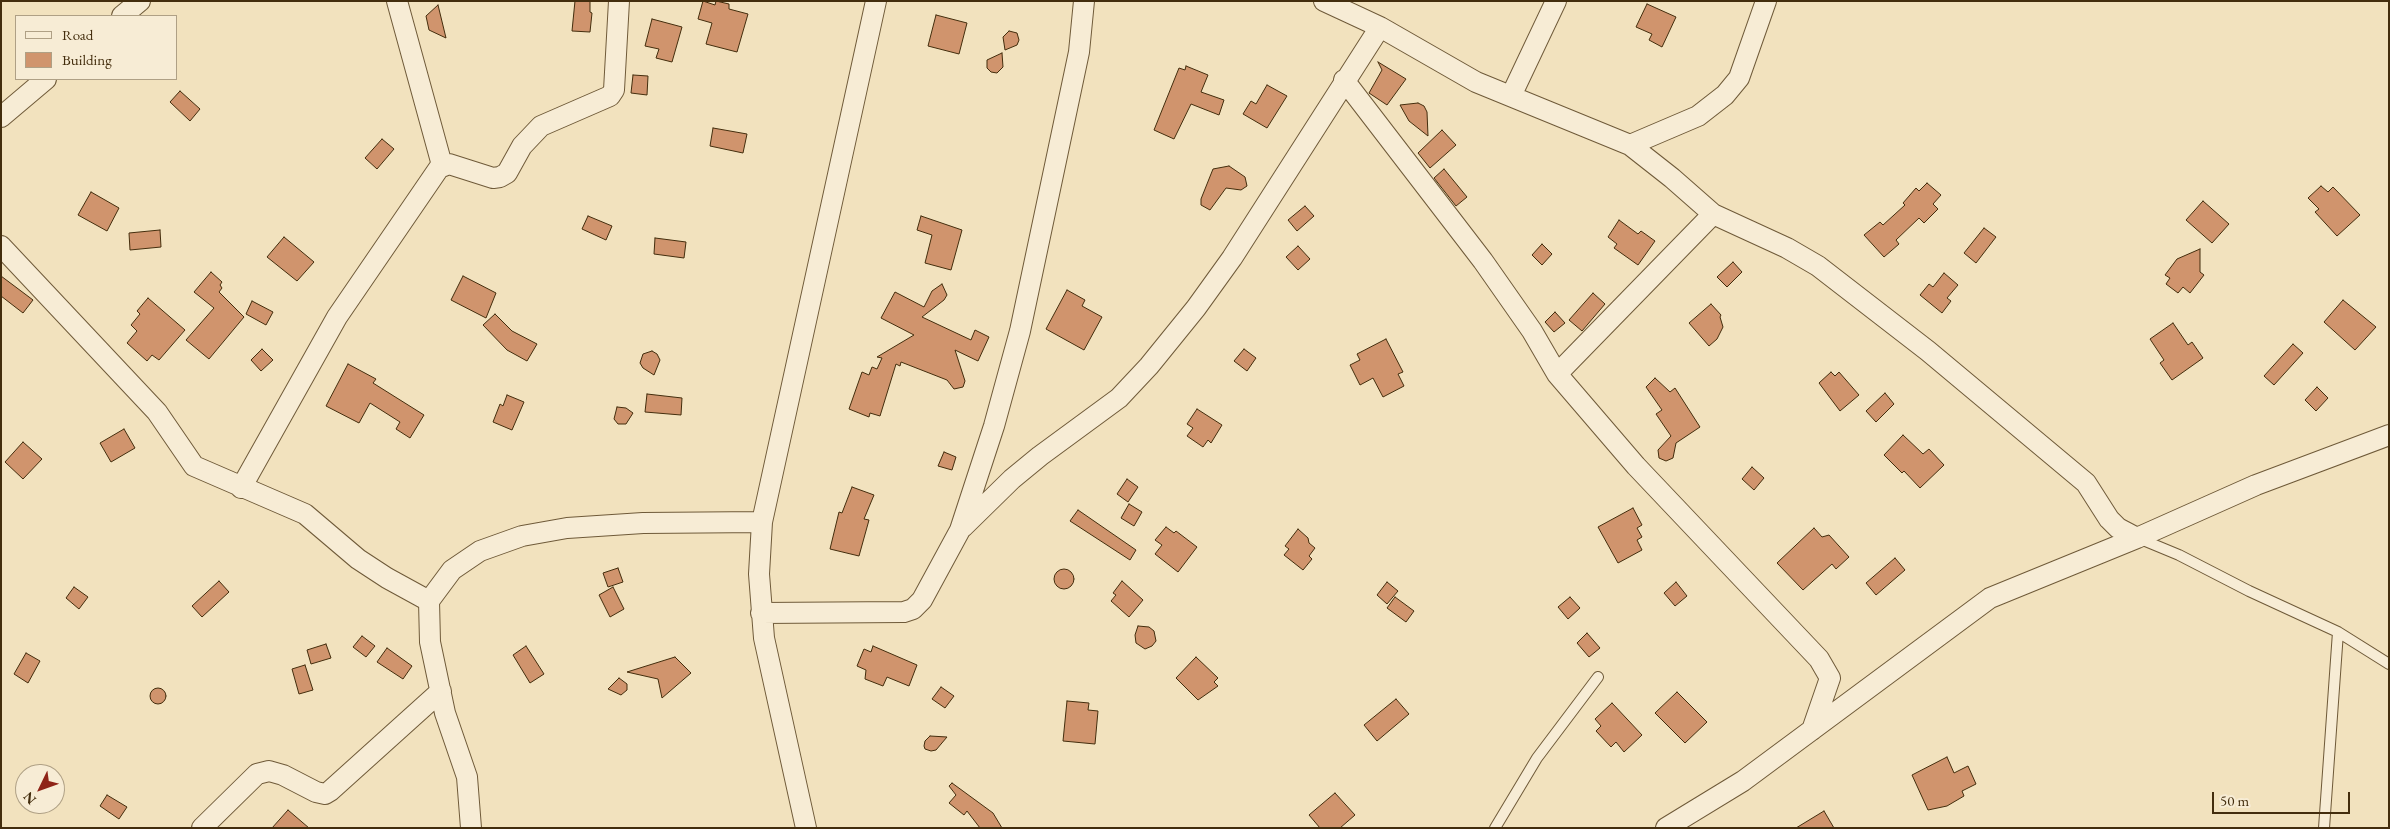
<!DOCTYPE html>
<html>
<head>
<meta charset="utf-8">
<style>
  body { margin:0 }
  #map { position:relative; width:2390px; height:829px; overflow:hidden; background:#f2e2be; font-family:"EB Garamond",serif }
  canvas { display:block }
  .frame { position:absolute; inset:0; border:2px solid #432d0d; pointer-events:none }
  .legend { position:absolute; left:15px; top:15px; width:162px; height:65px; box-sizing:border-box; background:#f7ecd5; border:1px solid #afa085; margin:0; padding:6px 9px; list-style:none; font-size:15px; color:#432d0d }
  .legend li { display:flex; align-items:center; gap:10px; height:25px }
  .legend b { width:25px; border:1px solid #afa085 }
  .north { position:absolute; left:15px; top:764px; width:50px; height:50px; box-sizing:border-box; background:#f7ecd5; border:1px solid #afa085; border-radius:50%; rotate:228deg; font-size:14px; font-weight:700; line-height:20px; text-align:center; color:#432d0d }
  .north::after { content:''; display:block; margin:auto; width:18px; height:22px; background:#8f2418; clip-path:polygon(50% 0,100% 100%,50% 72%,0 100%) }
  .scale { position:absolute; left:2212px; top:792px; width:138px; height:22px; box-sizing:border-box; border:2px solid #432d0d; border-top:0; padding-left:6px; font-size:15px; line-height:18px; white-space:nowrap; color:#432d0d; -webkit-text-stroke:4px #f7ecd5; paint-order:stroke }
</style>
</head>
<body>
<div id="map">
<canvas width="2390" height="829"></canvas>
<div class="frame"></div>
<ul class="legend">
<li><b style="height:6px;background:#f7ecd5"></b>Road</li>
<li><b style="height:14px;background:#d0946d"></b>Building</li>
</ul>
<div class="north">N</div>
<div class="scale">50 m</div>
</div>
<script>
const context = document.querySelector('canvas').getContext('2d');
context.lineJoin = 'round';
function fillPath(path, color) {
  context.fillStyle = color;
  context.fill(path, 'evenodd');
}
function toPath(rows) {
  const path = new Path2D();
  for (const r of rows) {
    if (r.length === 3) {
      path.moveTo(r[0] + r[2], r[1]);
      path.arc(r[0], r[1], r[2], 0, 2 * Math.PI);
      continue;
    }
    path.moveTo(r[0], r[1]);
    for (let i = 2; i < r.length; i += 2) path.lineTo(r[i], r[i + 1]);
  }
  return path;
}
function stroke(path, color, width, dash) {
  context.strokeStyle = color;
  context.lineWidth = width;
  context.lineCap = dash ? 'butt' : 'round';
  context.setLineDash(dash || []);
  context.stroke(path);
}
const building = toPath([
  [575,1,590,1,590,12,592,13,590,32,572,31,575,1],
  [703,1,715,5,716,1,729,4,729,9,748,14,737,52,706,44,712,23,698,19,703,1],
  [1647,4,1676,17,1662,47,1649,40,1652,34,1636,27,1647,4],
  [438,5,446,38,429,30,426,16,438,5],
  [936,15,967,23,959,54,928,46,936,15],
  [652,19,682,27,672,62,656,58,659,49,645,46,652,19],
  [1009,31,1017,33,1019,40,1017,45,1005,50,1003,37,1009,31],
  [1002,53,1003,67,997,73,991,72,987,68,987,60,1002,53],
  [1378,62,1406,79,1387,105,1369,93,1382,70,1378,62],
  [1186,66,1208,75,1201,92,1224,100,1219,115,1191,104,1174,139,1154,130,1179,68,1185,70,1186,66],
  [633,75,648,76,647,95,631,93,633,75],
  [1267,85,1287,96,1267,128,1243,114,1251,101,1256,104,1267,85],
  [180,91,200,109,190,121,170,102,180,91],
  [1418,103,1424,106,1427,112,1428,136,1409,121,1400,105,1418,103],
  [713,128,747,134,743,153,710,146,713,128],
  [1442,130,1456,145,1430,168,1418,153,1442,130],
  [382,139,394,149,377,169,365,158,382,139],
  [1229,166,1245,177,1247,186,1241,190,1226,188,1210,210,1201,205,1201,199,1213,169,1229,166],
  [1444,169,1467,197,1456,206,1434,178,1444,169],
  [1927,183,1941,195,1933,204,1938,209,1924,223,1919,218,1896,240,1899,244,1884,257,1864,235,1880,222,1883,225,1905,205,1903,203,1916,188,1919,191,1927,183],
  [2321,186,2328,192,2333,187,2360,215,2337,236,2315,212,2319,209,2308,198,2321,186],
  [91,192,119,208,107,231,78,215,91,192],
  [2203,201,2229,224,2212,243,2186,220,2203,201],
  [1305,206,1314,216,1297,231,1288,220,1305,206],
  [588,216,612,226,606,240,582,229,588,216],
  [921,216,962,230,951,270,925,263,932,235,917,230,921,216],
  [1619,220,1638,234,1641,231,1655,241,1638,265,1614,248,1617,244,1608,237,1619,220],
  [1984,228,1996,237,1976,263,1964,253,1984,228],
  [160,230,161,247,130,250,129,233,160,230],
  [284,237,314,262,297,281,267,257,284,237],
  [655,238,686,242,684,258,654,254,655,238],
  [1542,244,1552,254,1542,265,1532,255,1542,244],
  [1298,246,1310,259,1298,270,1286,257,1298,246],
  [2200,249,2200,272,2204,275,2190,293,2183,287,2178,293,2166,284,2170,278,2165,275,2177,259,2200,249],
  [1733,262,1742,272,1727,287,1717,277,1733,262],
  [211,272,222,282,220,285,222,288,219,292,244,317,209,359,186,340,214,308,194,292,211,272],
  [1944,273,1958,285,1947,298,1951,301,1942,313,1920,295,1929,284,1933,287,1944,273],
  [1,276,33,300,23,313,1,296,1,276],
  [463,276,496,293,486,318,451,300,463,276],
  [942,284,947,295,944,300,922,317,971,340,975,330,989,337,978,361,955,350,965,381,963,387,954,389,947,380,901,362,900,366,896,364,880,416,870,413,869,417,849,409,862,372,869,375,872,367,877,369,882,358,877,357,914,335,881,318,895,292,924,307,932,291,942,284],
  [1067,290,1085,300,1082,306,1102,317,1084,350,1046,329,1067,290],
  [1593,293,1605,304,1582,331,1569,320,1593,293],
  [148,298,185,330,159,360,152,355,147,361,127,343,137,331,131,325,140,314,137,311,148,298],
  [2343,300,2376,327,2355,350,2324,322,2343,300],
  [252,301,273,312,266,325,246,314,252,301],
  [1711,304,1721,315,1720,317,1723,327,1717,339,1709,346,1689,323,1711,304],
  [1555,312,1565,323,1554,332,1545,322,1555,312],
  [495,314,512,331,537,344,527,361,507,350,483,325,495,314],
  [2173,323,2188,345,2192,342,2203,358,2172,380,2160,363,2164,360,2150,339,2173,323],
  [1386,339,1403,372,1398,374,1404,386,1383,397,1373,378,1360,385,1350,365,1360,360,1357,354,1386,339],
  [2293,344,2303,353,2274,385,2264,376,2293,344],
  [262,349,273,360,261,371,251,360,262,349],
  [1244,349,1256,358,1247,371,1234,361,1244,349],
  [652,351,657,354,660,360,654,375,643,368,640,363,643,354,652,351],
  [348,364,376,379,373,383,424,415,410,438,396,429,400,422,370,403,359,423,326,406,348,364],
  [1831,372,1835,376,1839,372,1859,395,1840,411,1819,383,1831,372],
  [1655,378,1670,392,1675,388,1700,427,1676,443,1673,458,1666,461,1659,458,1658,450,1671,436,1656,414,1662,410,1646,387,1655,378],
  [2317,387,2328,398,2316,411,2305,400,2317,387],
  [1885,393,1894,404,1876,422,1866,411,1885,393],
  [647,394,682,398,681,415,645,412,647,394],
  [507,395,524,402,512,430,493,422,500,404,503,406,507,395],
  [617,407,626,408,633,413,626,424,618,424,614,419,617,407],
  [1197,409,1222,425,1211,443,1208,440,1203,447,1187,436,1193,428,1187,424,1197,409],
  [124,429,135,448,111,462,100,443,124,429],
  [1903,435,1923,454,1929,449,1944,465,1920,488,1904,471,1902,473,1884,455,1903,435],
  [23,442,42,459,23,479,5,462,23,442],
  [944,452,956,457,952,470,938,466,944,452],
  [1752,467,1764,478,1754,490,1742,479,1752,467],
  [1127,479,1138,487,1128,502,1117,494,1127,479],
  [852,487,874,495,864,519,869,520,859,556,830,549,839,512,842,513,852,487],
  [1129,504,1142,512,1134,526,1121,518,1129,504],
  [1633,508,1642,525,1637,528,1642,537,1637,540,1642,550,1618,563,1598,527,1633,508],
  [1078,510,1136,550,1130,560,1070,521,1078,510],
  [1166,527,1174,533,1176,531,1197,547,1178,572,1155,554,1162,545,1155,540,1166,527],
  [1814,528,1822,537,1829,535,1849,557,1836,569,1832,564,1803,590,1777,563,1814,528],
  [1298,529,1308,538,1309,543,1315,548,1309,556,1312,559,1303,570,1284,555,1289,549,1285,546,1298,529],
  [1895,558,1905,570,1876,595,1866,583,1895,558],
  [618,568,623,582,608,587,603,573,618,568],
  [1064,579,10],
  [219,581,229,592,202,617,192,606,219,581],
  [1122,581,1143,600,1129,617,1111,601,1116,595,1113,593,1122,581],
  [1387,582,1398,591,1387,604,1377,595,1387,582],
  [1676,582,1687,596,1675,606,1664,593,1676,582],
  [74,587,88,597,79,609,66,598,74,587],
  [613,587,624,609,610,617,599,595,613,587],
  [1395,597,1414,611,1406,622,1387,608,1395,597],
  [1570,597,1580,608,1568,619,1558,607,1570,597],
  [1138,626,1149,627,1154,631,1156,641,1152,646,1145,649,1136,643,1135,635,1138,626],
  [1587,633,1600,648,1589,657,1577,643,1587,633],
  [362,636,375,646,366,657,353,647,362,636],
  [326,644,331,658,311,664,307,650,326,644],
  [526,646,544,674,530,683,513,655,526,646],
  [873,646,917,665,909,686,887,677,883,686,865,679,866,670,857,666,864,649,871,652,873,646],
  [387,648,412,666,403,679,377,662,387,648],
  [26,653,40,661,28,683,14,674,26,653],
  [675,657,691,673,662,698,658,679,627,672,675,657],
  [1196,657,1218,678,1214,682,1218,686,1198,700,1176,678,1196,657],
  [305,665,313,690,299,694,292,669,305,665],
  [619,678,627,684,627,690,621,695,608,689,619,678],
  [941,687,954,696,945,708,932,699,941,687],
  [158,696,8],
  [1677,692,1707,722,1685,743,1655,713,1677,692],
  [1396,699,1409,714,1377,741,1364,725,1396,699],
  [1067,701,1089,703,1088,710,1098,711,1095,744,1063,741,1067,701],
  [1612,703,1642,735,1624,752,1616,742,1611,747,1596,731,1601,726,1595,719,1612,703],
  [930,736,947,737,936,750,931,751,925,749,924,746,925,741,930,736],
  [1947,757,1954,773,1968,766,1976,784,1962,791,1964,796,1947,806,1928,810,1912,775,1947,757],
  [952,783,993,813,1002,828,980,828,967,811,964,815,949,803,956,795,949,786,952,783],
  [1335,793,1355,815,1340,828,1320,828,1309,815,1335,793],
  [107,795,127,807,119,819,100,806,107,795],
  [288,810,309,828,272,828,288,810],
  [1824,811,1834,828,1796,828,1824,811]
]);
const service = toPath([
  [2138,538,2179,555,2249,591,2338,632,2389,664],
  [1495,828,1537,758,1598,677],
  [2324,828,2338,632]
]);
const minor = toPath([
  [397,1,442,165],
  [1324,1,1380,27,1476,82,1630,145,1672,178,1713,214,1787,248,1818,266,1928,351,2086,483,2109,519,2118,528,2137,538],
  [122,16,140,1],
  [1344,80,1483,261,1532,331,1557,374,1636,466,1819,659,1830,678,1812,730],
  [1511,96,1556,1],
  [1,117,46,79],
  [1630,145,1698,116,1725,95,1739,78,1766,1],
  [1,246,157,412,194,466,305,514,358,559,387,578,429,601],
  [1557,374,1713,214],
  [241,488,337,317,439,168,449,164,493,178,500,177,507,173,522,146,541,126,610,96,614,90,619,1],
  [963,527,1012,479,1040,456,1119,398,1149,366,1196,308,1232,258,1380,27],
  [761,613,904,612,913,609,922,600,960,530,994,426,1020,331,1079,52,1084,1],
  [202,828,257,774,269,771,283,775,316,792,325,794,330,791,441,691],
  [471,828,467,777,445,713,430,642,429,601,452,570,480,551,522,536,567,528,643,523,762,522],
  [806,828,764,638,759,574,762,522,876,1],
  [1666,828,1743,781,1990,598,2137,538,2256,485,2389,435]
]);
fillPath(building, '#d0946d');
stroke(building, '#432d0d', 1);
stroke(service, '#6f5a39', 12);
stroke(minor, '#6f5a39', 22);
stroke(service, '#f7ecd5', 10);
stroke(minor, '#f7ecd5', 20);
</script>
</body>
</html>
